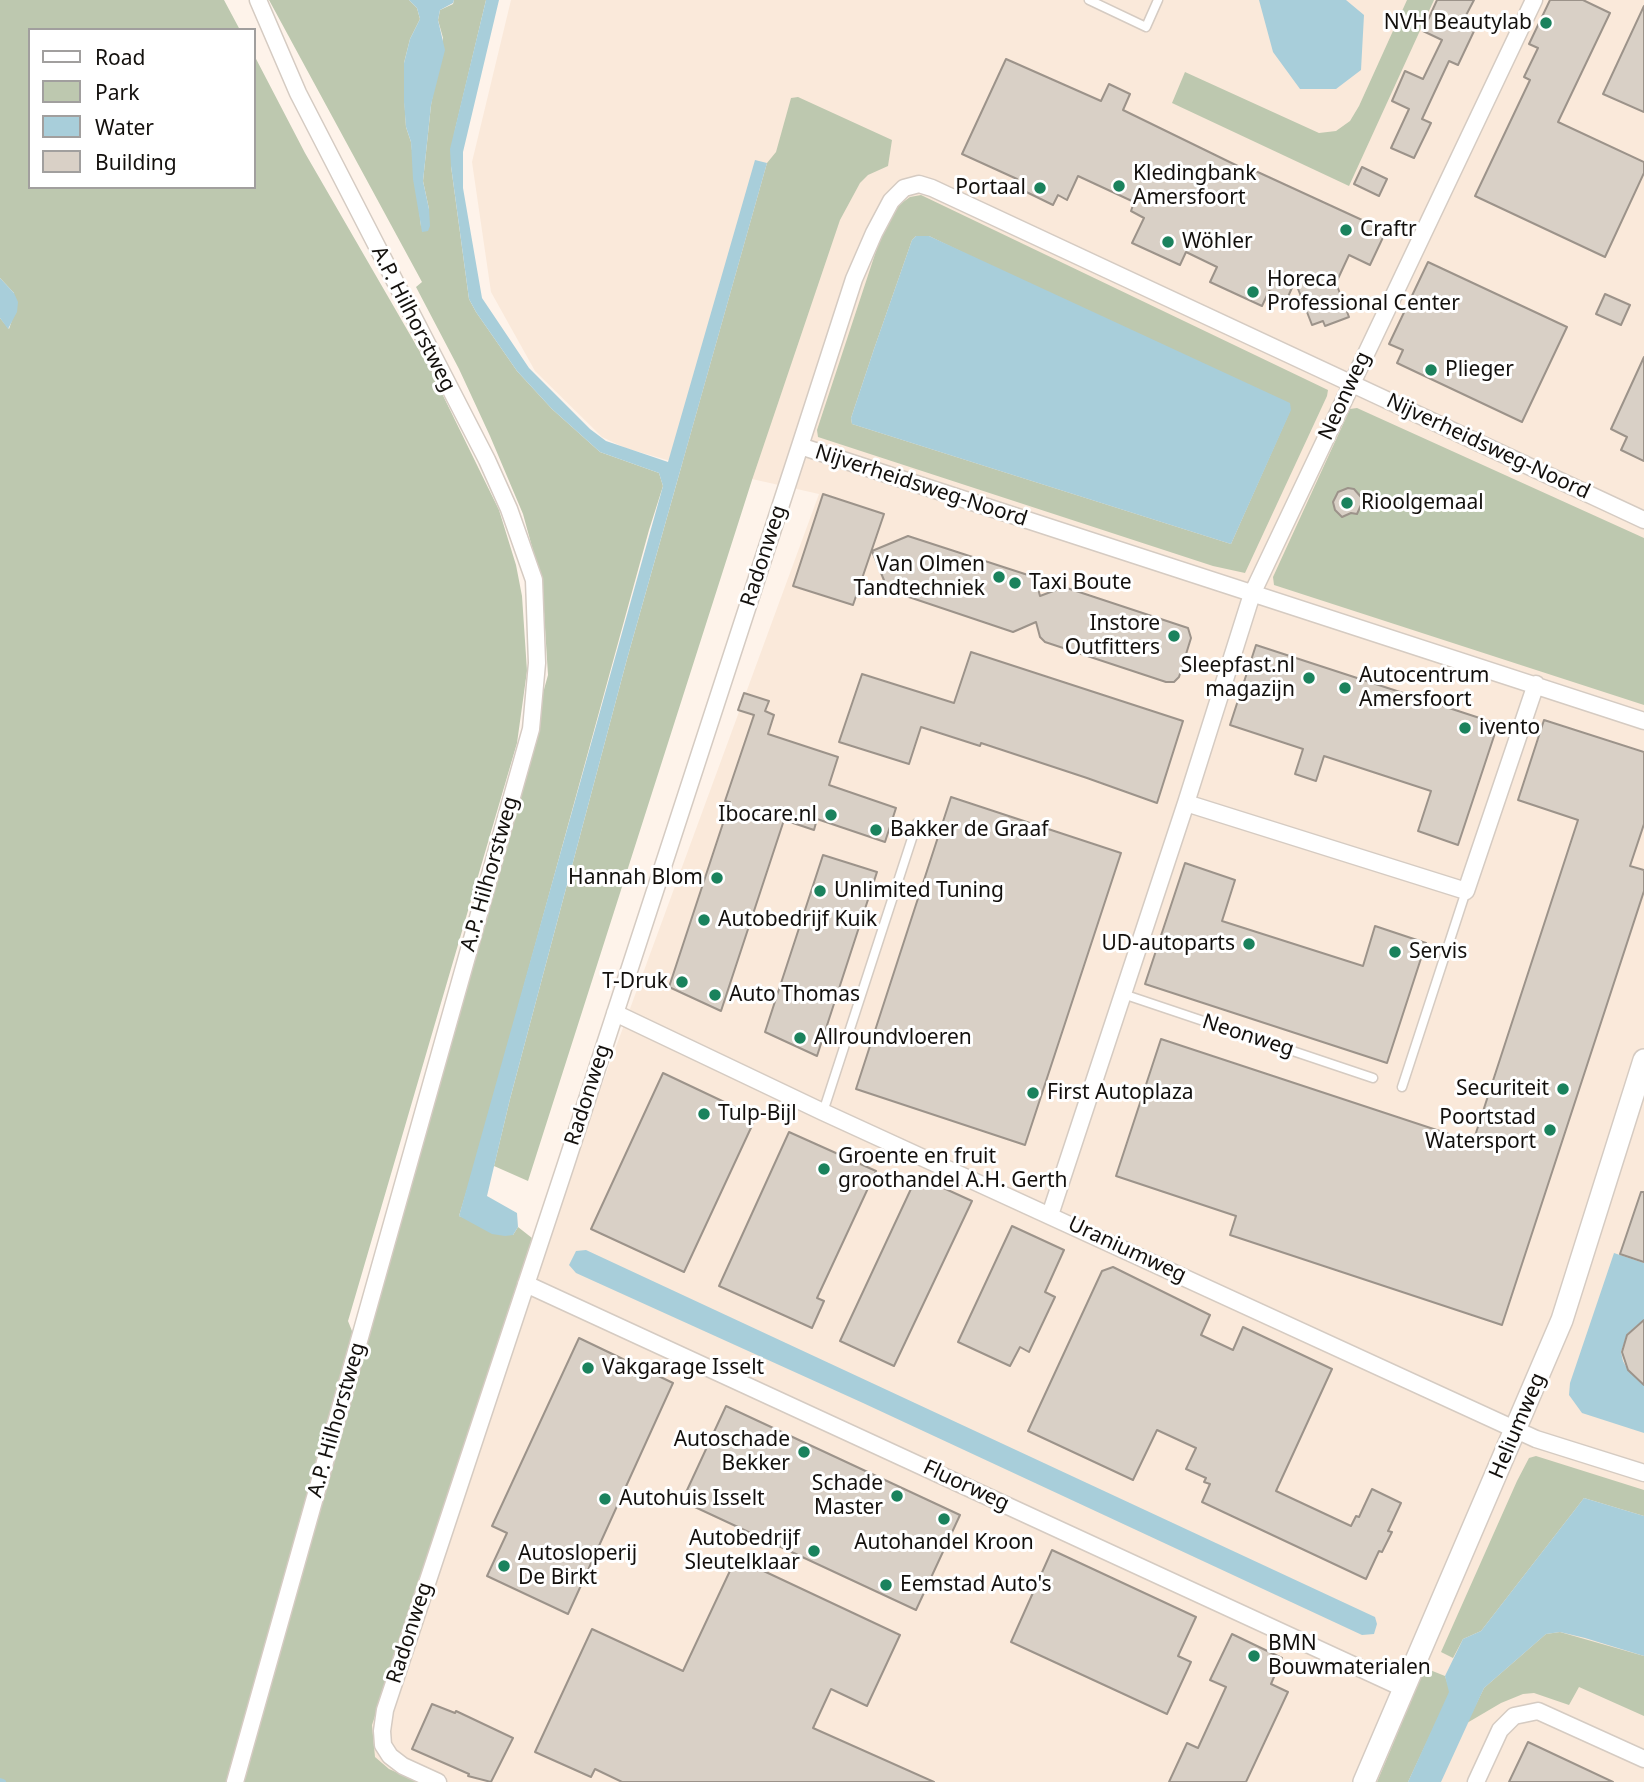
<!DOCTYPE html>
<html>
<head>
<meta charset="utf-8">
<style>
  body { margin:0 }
  #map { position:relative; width:1644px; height:1782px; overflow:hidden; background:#fef3ea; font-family:"Noto Sans",sans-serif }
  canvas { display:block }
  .legend { position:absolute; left:28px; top:28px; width:228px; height:161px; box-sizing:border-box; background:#fff; border:2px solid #a19f9e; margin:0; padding:9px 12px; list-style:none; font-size:21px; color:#13100d }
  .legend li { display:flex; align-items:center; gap:14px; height:35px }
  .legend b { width:35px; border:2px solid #a19f9e }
</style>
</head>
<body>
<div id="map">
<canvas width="1644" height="1782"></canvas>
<ul class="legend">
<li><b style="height:9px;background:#fff"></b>Road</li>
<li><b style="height:19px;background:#bdc8af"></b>Park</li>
<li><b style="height:19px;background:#a8ceda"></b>Water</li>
<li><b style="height:19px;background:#d9d0c6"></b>Building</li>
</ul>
</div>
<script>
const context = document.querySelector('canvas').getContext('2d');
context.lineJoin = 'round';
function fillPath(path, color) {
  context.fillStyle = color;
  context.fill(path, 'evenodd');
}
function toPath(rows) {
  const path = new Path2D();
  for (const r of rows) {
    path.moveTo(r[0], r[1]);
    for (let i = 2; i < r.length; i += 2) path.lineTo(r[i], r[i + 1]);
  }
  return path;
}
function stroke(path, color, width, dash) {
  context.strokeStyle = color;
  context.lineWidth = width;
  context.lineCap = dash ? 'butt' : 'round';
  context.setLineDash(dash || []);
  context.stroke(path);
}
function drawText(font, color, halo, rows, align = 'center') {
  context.font = font + ' "Noto Sans",sans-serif';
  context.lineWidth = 6;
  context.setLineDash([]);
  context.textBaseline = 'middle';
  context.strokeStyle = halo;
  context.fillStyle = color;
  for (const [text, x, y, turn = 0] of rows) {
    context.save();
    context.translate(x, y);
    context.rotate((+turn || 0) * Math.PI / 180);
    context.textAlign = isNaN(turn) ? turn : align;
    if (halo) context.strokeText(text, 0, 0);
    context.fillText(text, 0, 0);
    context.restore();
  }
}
const built = toPath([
  [511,0,1644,0,1644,1782,346,1782,819,494,667,460,625,448,602,437,535,371,491,292,472,162]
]);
const green = toPath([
  [0,0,224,0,240,30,30,30,30,187,254,187,254,55,305,153,431,371,499,510,516,565,522,596,527,671,517,743,348,1321,354,1336,227,1782,0,1782,0,318,9,329,12,320,14,293,0,278],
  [269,0,409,0,417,8,420,19,410,39,404,63,404,95,406,127,411,142,421,226,429,209,423,181,431,105,443,38,438,20,440,10,453,4,454,0,486,0,455,130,451,166,469,299,476,312,517,371,552,409,600,452,659,473,663,486,649,530,477,1157,459,1216,513,1235,518,1227,532,1238,372,1725,375,1757,389,1769,418,1782,240,1782,548,675,544,612,540,576,523,514,490,436,459,369,416,287,422,282],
  [1407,0,1434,0,1349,186,1172,103,1185,72,1319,133,1336,131,1350,121,1359,106],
  [798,97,892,140,888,166,868,175,860,183,840,220,752,480,528,1181,494,1166,510,1099,627,659,767,163,776,152,791,98],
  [921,195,1328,390,1327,396,1245,573,1213,566,818,437,817,430,878,245,891,217,899,205,910,197],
  [916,236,929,236,1290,411,1231,544,852,424,851,418,874,349,912,240],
  [1357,408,1644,538,1644,705,1274,585,1273,577,1350,409],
  [1536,1456,1644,1490,1644,1516,1584,1498,1481,1631,1463,1639,1453,1658,1441,1652,1517,1481,1529,1458],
  [1560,1632,1644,1656,1644,1716,1579,1687,1569,1705,1534,1693,1523,1694,1501,1703,1467,1723,1484,1688,1546,1634],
  [1425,1668,1445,1676,1450,1691,1445,1703,1408,1782,1377,1782]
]);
const water = toPath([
  [409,0,454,0,453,3,440,10,438,20,445,50,431,105,423,181,429,209,430,226,428,231,422,232,413,179,411,142,406,127,404,102,404,63,410,39,420,19,417,8],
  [486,0,499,0,463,152,463,188,482,298,529,368,590,429,606,441,668,462,755,160,767,163,627,659,510,1099,487,1196,517,1213,518,1227,513,1235,505,1236,492,1234,459,1216,663,486,659,473,600,452,552,409,517,371,476,312,469,299,451,166,450,149],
  [1259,0,1346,0,1364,15,1361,70,1336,89,1300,89,1273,52],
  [916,236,929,236,1290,403,1291,410,1231,544,852,424,851,418,874,349,912,240],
  [0,278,14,293,18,302,17,312,8,329,0,318],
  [586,1250,1375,1617,1377,1624,1374,1634,1362,1635,863,1403,576,1273,569,1265,576,1251],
  [1614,1253,1644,1263,1644,1323,1636,1326,1627,1334,1621,1352,1623,1361,1629,1372,1644,1381,1644,1433,1582,1413,1569,1395,1570,1383],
  [1584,1498,1644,1516,1644,1656,1585,1638,1560,1632,1546,1634,1484,1688,1441,1782,1408,1782,1449,1692,1445,1676,1463,1639,1481,1631]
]);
const stream = toPath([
  [0,1781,3,1782]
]);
const building = toPath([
  [1437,0,1474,0,1462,23,1475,29,1458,65,1449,61,1422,119,1431,123,1414,158,1391,148,1409,109,1392,101,1405,71,1423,79,1442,40,1423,31,1437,0],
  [1550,0,1583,0,1610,13,1558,122,1644,162,1644,173,1605,257,1475,196,1530,80,1524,77,1538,48,1529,44,1550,0],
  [1644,6,1644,112,1603,94,1644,6],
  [1006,59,1101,101,1109,84,1130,94,1123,110,1248,171,1249,168,1386,231,1370,265,1349,255,1336,283,1349,317,1325,326,1323,321,1312,325,1295,281,1287,299,1269,291,1262,306,1210,282,1217,267,1186,252,1180,265,1132,243,1144,218,1131,211,1134,202,1078,176,1067,200,1058,195,1053,205,1014,186,1017,179,962,154,1006,59],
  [1362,167,1387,179,1379,196,1354,184,1362,167],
  [1428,262,1567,327,1522,422,1397,363,1403,350,1389,344,1428,262],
  [1605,294,1630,305,1621,325,1596,314,1605,294],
  [1644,357,1644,461,1621,450,1627,437,1611,429,1644,357],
  [1348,488,1354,489,1361,497,1361,505,1357,514,1351,513,1342,517,1335,510,1333,502,1338,492,1348,488],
  [823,494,884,514,853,605,793,586,823,494],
  [908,536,1031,576,1036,581,1040,596,1064,587,1188,628,1191,638,1179,677,1174,682,1166,682,1045,642,1040,637,1036,622,1013,632,888,590,872,551,908,536],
  [1256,645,1498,724,1458,845,1418,831,1431,791,1324,756,1316,781,1295,774,1303,749,1230,725,1256,645],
  [971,652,1183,721,1157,803,1087,778,981,743,980,746,921,727,909,764,839,742,862,674,954,703,971,652],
  [744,693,769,701,765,711,774,715,768,734,838,757,829,785,896,808,885,842,817,819,814,830,784,820,721,1011,669,987,730,802,725,801,754,715,738,710,744,693],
  [1544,720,1644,752,1644,824,1630,866,1644,870,1644,891,1502,1325,1230,1235,1236,1216,1116,1176,1161,1039,1473,1142,1578,820,1518,800,1544,720],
  [951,797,1121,853,1025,1145,856,1089,951,797],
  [823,855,877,872,817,1056,765,1032,823,855],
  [1185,863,1235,880,1222,921,1363,966,1375,926,1426,943,1387,1063,1145,984,1185,863],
  [663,1073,756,1117,684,1272,591,1229,663,1073],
  [789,1132,876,1171,817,1298,824,1301,812,1328,719,1286,789,1132],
  [917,1176,972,1201,894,1366,840,1341,917,1176],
  [1641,1192,1644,1192,1644,1262,1620,1254,1641,1192],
  [1012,1226,1064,1250,1045,1292,1055,1297,1029,1352,1020,1347,1010,1366,958,1342,1012,1226],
  [1113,1267,1210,1315,1201,1335,1233,1350,1243,1327,1332,1369,1276,1491,1351,1526,1356,1516,1359,1517,1372,1489,1401,1503,1388,1531,1392,1532,1382,1552,1379,1551,1366,1579,1202,1502,1210,1484,1204,1482,1206,1478,1186,1469,1196,1448,1157,1430,1133,1480,1028,1431,1102,1271,1113,1267],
  [1644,1320,1644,1385,1628,1370,1622,1352,1627,1335,1644,1320],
  [579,1338,673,1383,568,1614,487,1576,507,1533,492,1526,579,1338],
  [726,1406,960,1515,916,1610,682,1501,726,1406],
  [1052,1550,1196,1617,1178,1656,1191,1662,1167,1714,1011,1642,1052,1550],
  [736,1558,900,1635,867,1706,831,1689,813,1728,934,1782,622,1782,595,1769,591,1777,535,1752,592,1629,683,1671,736,1558],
  [1232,1634,1282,1658,1271,1684,1288,1692,1246,1782,1169,1782,1187,1743,1198,1748,1226,1687,1210,1680,1232,1634],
  [432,1704,455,1713,456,1711,513,1738,491,1782,468,1776,469,1774,412,1749,432,1704],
  [1528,1742,1613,1782,1509,1782,1528,1742]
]);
const lane = toPath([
  [1089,0,1146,27,1158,0],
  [1123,994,1373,1078],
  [1402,1087,1466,891],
  [823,1112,917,823]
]);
const street = toPath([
  [1644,520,932,188,919,184,904,188,891,201,874,233,854,279,800,446,1644,721],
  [1186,803,1466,891,1536,684],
  [615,1013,823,1112,1536,1439,1644,1473],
  [1050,1215,1186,803,1252,594,1534,0],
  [526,1284,1405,1689],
  [235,1782,531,729,537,663,534,580,509,509,487,460,298,93,258,0],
  [438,1782,403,1766,390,1756,383,1745,382,1731,385,1710,565,1167,800,446],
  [1476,1782,1500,1730,1514,1716,1538,1711,1644,1759]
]);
const secondary = toPath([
  [1364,1782,1562,1320,1644,1060]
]);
const markers = [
  [1546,23,7,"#1a825d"],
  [1119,186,7,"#1a825d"],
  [1040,188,7,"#1a825d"],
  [1346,230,7,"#1a825d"],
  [1168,242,7,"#1a825d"],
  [1253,292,7,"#1a825d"],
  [1431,370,7,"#1a825d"],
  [1347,503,7,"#1a825d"],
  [999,577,7,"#1a825d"],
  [1015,583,7,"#1a825d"],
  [1174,636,7,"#1a825d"],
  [1309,678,7,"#1a825d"],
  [1345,688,7,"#1a825d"],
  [1465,728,7,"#1a825d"],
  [831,815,7,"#1a825d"],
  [876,830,7,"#1a825d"],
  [717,878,7,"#1a825d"],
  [820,891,7,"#1a825d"],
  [704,920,7,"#1a825d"],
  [1249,944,7,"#1a825d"],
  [1395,952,7,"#1a825d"],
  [682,982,7,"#1a825d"],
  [715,995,7,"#1a825d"],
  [800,1038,7,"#1a825d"],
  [1563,1089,7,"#1a825d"],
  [1033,1093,7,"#1a825d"],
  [704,1114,7,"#1a825d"],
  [1550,1130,7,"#1a825d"],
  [824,1169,7,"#1a825d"],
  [588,1368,7,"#1a825d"],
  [804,1452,7,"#1a825d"],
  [897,1496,7,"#1a825d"],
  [605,1499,7,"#1a825d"],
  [944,1519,7,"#1a825d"],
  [814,1551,7,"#1a825d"],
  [504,1566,7,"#1a825d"],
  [886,1585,7,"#1a825d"],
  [1254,1656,7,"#1a825d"]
];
const poiNames = [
  ["NVH Beautylab",1532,23,"right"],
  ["Kledingbank",1133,174],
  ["Amersfoort",1133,198],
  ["Portaal",1026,188,"right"],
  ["Craftr",1360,230],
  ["Wöhler",1182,242],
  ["Horeca",1267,280],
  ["Professional Center",1267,304],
  ["Plieger",1445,370],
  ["Rioolgemaal",1361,503],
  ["Van Olmen",985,565,"right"],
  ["Tandtechniek",985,589,"right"],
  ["Taxi Boute",1029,583],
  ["Instore",1160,624,"right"],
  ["Outfitters",1160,648,"right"],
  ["Sleepfast.nl",1295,666,"right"],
  ["magazijn",1295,690,"right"],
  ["Autocentrum",1359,676],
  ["Amersfoort",1359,700],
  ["ivento",1479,728],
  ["Ibocare.nl",817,815,"right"],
  ["Bakker de Graaf",890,830],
  ["Hannah Blom",703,878,"right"],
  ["Unlimited Tuning",834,891],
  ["Autobedrijf Kuik",718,920],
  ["UD-autoparts",1235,944,"right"],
  ["Servis",1409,952],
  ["T-Druk",668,982,"right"],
  ["Auto Thomas",729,995],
  ["Allroundvloeren",814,1038],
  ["Securiteit",1549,1089,"right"],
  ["First Autoplaza",1047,1093],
  ["Tulp-Bijl",718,1114],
  ["Poortstad",1536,1118,"right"],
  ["Watersport",1536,1142,"right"],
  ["Groente en fruit",838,1157],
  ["groothandel A.H. Gerth",838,1181],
  ["Vakgarage Isselt",602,1368],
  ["Autoschade",790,1440,"right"],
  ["Bekker",790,1464,"right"],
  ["Schade",883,1484,"right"],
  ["Master",883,1508,"right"],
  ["Autohuis Isselt",619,1499],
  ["Autobedrijf",800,1539,"right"],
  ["Sleutelklaar",800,1563,"right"],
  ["Autohandel Kroon",944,1543,"center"],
  ["Autosloperij",518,1554],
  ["De Birkt",518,1578],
  ["Eemstad Auto's",900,1585],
  ["BMN",1268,1644],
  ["Bouwmaterialen",1268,1668]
];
const streetNames = [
  ["A.P. Hilhorstweg",413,319,63],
  ["Neonweg",1345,396,-65],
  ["Nijverheidsweg-Noord",1488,447,25],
  ["Nijverheidsweg-Noord",921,486,18],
  ["Radonweg",764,556,-72],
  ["A.P. Hilhorstweg",490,874,-74],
  ["Neonweg",1248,1036,18],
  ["Radonweg",588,1095,-72],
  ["Uraniumweg",1127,1250,25],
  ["A.P. Hilhorstweg",337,1420,-74],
  ["Heliumweg",1518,1426,-67],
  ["Fluorweg",966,1486,25],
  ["Radonweg",410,1633,-72]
];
fillPath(built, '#fae9da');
fillPath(green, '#bdc8af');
fillPath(water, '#a8ceda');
stroke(stream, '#a8ceda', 6);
fillPath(building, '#d9d0c6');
stroke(building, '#9c938a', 2);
stroke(lane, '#d5cbc2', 11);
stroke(street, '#d5cbc2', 19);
stroke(secondary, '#d5cbc2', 24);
stroke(lane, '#fff', 8);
stroke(street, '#fff', 16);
stroke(secondary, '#fff', 21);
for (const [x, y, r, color] of markers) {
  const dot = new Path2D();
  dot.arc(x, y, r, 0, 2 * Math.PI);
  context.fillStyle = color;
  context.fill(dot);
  stroke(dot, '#fff', 2.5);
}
drawText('21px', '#13100d', '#fff', poiNames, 'left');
drawText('21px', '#13100d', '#fff', streetNames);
</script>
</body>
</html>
